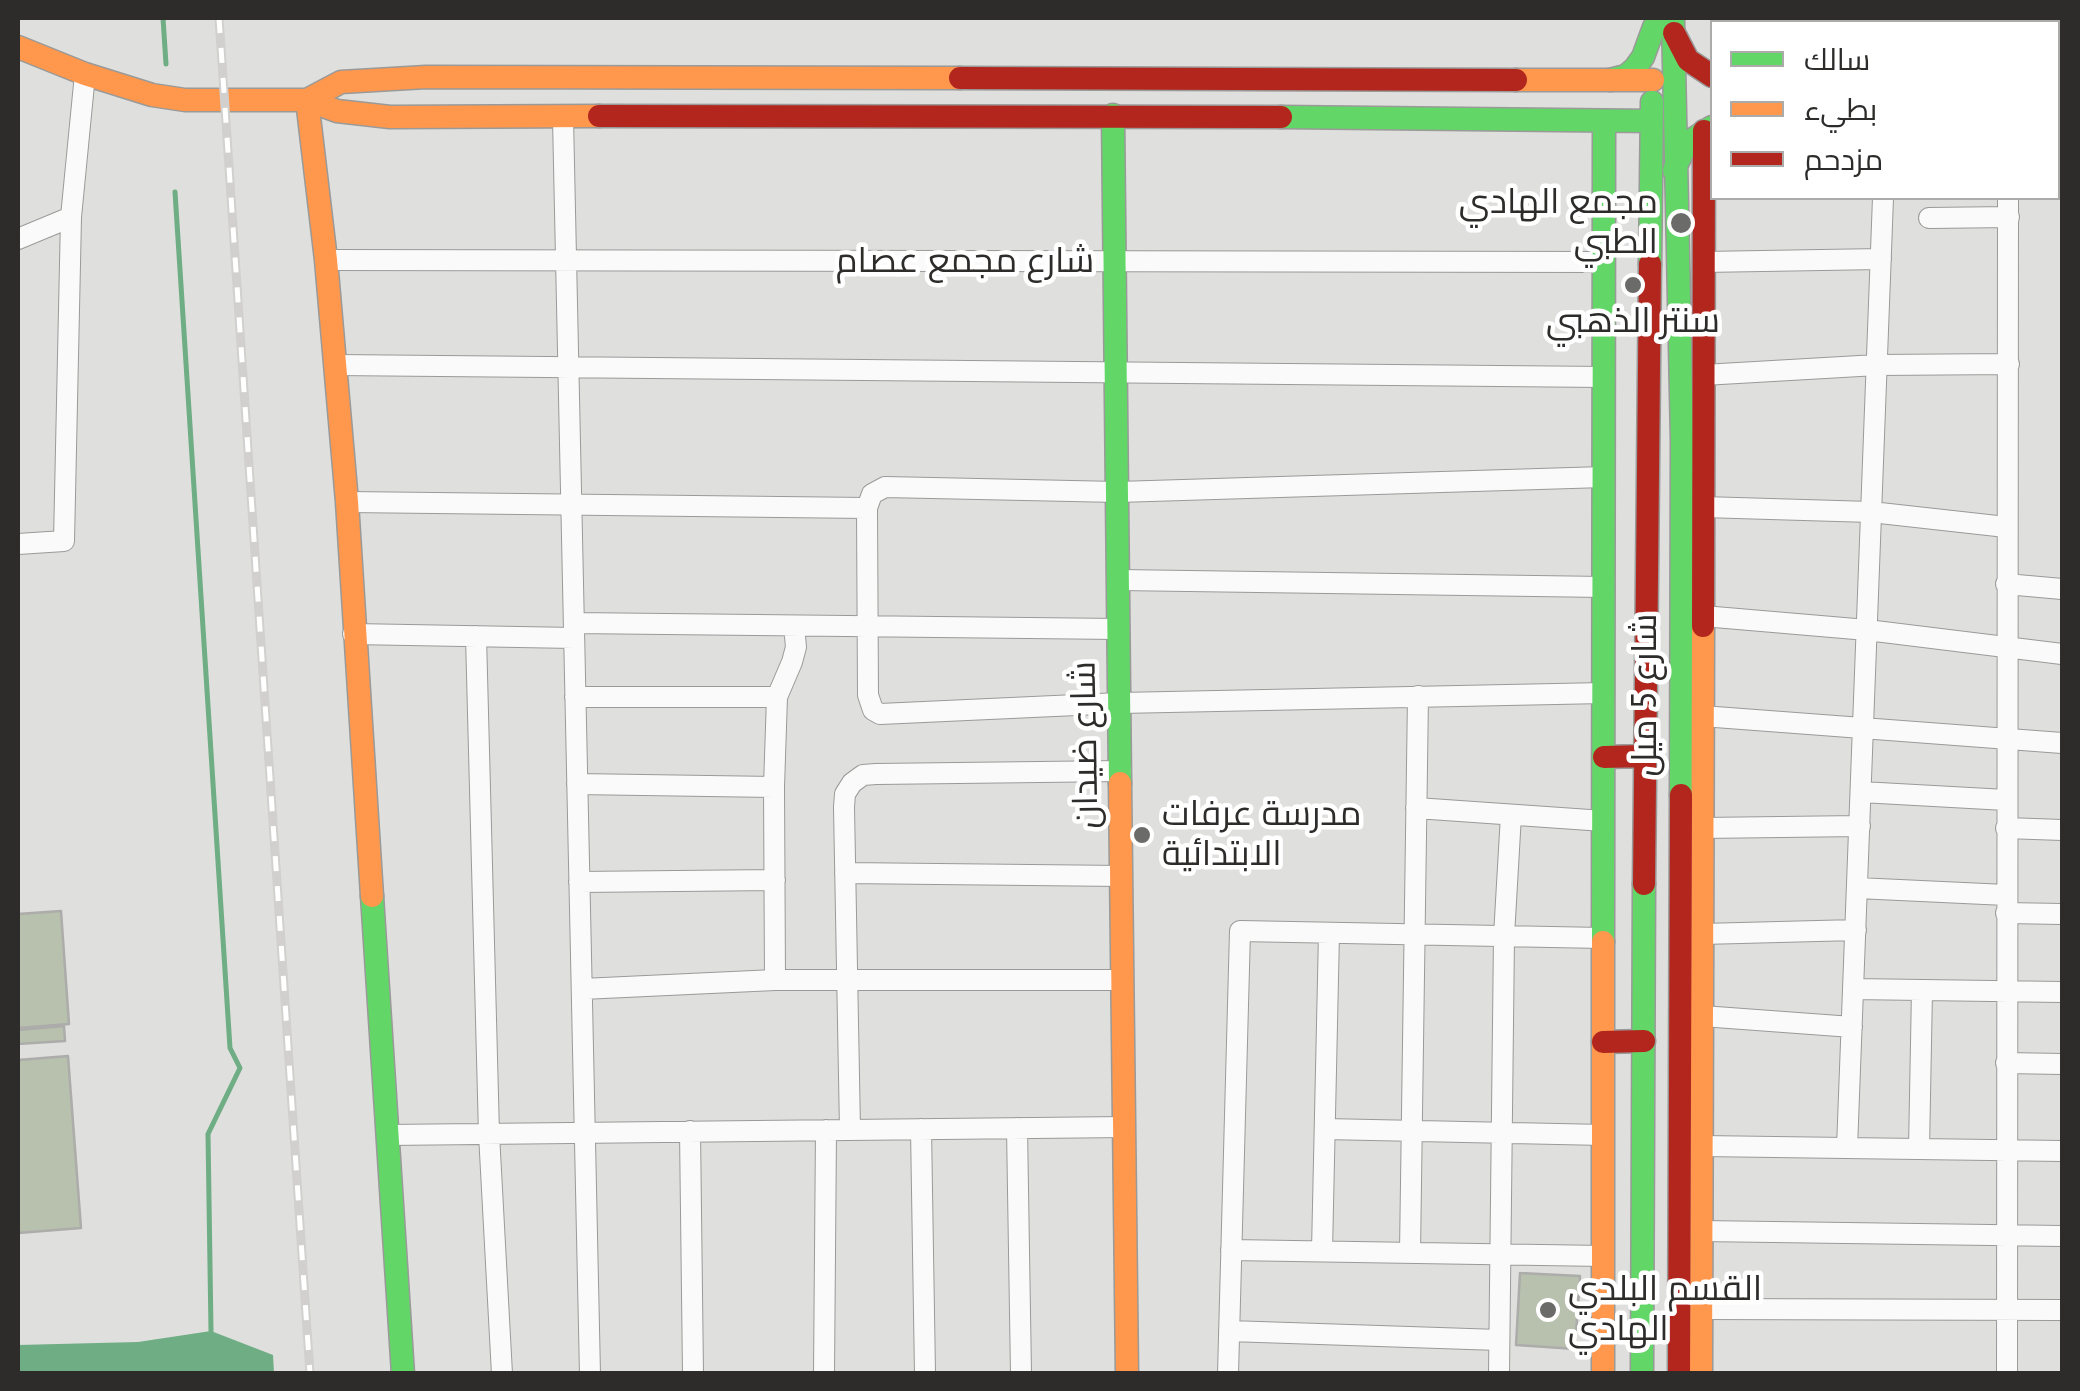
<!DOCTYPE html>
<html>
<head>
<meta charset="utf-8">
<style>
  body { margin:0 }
  #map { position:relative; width:2080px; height:1391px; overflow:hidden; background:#dfdfdd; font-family:"PT Sans",Cairo,sans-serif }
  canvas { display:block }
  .frame { position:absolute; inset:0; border:20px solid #2d2c2b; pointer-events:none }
  .legend { position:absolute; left:1710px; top:20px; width:350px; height:180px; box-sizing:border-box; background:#fff; border:2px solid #ababaa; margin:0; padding:12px 18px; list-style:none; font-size:30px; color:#2d2c2b }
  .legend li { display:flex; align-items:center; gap:20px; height:50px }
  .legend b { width:50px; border:2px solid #ababaa }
</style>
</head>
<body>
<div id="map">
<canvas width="2080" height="1391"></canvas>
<div class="frame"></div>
<ul class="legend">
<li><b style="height:12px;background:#63d668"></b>سالك</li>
<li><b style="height:12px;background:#ff974d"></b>بطيء</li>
<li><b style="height:12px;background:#b3261e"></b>مزدحم</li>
</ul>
</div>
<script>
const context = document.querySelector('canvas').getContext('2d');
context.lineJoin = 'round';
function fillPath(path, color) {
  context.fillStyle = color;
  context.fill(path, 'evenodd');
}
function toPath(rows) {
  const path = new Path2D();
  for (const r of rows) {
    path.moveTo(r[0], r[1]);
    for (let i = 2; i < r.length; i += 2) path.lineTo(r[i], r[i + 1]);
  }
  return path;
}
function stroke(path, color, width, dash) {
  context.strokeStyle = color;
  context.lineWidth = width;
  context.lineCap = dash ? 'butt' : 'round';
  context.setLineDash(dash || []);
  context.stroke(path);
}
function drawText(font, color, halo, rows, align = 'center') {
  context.font = font + ' "PT Sans",Cairo,sans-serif';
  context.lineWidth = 9;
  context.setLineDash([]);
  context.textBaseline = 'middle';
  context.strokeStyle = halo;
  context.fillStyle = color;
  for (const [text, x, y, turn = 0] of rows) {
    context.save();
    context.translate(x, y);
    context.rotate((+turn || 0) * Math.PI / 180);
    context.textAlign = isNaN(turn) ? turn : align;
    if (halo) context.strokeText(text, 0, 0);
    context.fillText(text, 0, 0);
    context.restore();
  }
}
const water = toPath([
  [211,1331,273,1355,274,1373,18,1373,18,1345,138,1342]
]);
const stream = toPath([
  [163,18,166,64],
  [175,192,230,1048,240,1068,208,1134,211,1331]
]);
const building = toPath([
  [61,911,69,1024,18,1028,18,914,61,911],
  [64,1026,65,1041,18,1044,18,1030,64,1026],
  [68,1056,81,1228,18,1233,18,1060,68,1056],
  [1520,1273,1580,1276,1575,1349,1516,1345,1520,1273]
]);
const street = toPath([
  [563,118,590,1374],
  [1929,218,2009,217],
  [18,239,71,217],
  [326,260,1604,262],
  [1703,262,1881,259],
  [335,365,1604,377],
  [1703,375,1877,365,2009,364],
  [347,502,867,508],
  [1703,507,1871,512,2006,527],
  [18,544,64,541,71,217,85,74],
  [1119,580,1604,587],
  [2006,584,2062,589],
  [1703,616,1867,630,2062,654],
  [574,623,1119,629],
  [353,634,574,638],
  [476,636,489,1134,502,1374],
  [1604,693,1120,703,880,714,873,710,868,695,867,508,872,494,885,487,1118,492,1604,477],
  [575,697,777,697],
  [1702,716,2062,743],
  [577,784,774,787],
  [1861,792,2006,800],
  [1416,808,1604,821],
  [1702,828,1860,826],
  [2006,828,2062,830],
  [845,873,1122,876],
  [579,882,775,880],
  [1857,888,2006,895],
  [2006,913,2062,914],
  [1702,934,1856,930],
  [775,980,774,787,777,697,792,662,796,647,794,626],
  [582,989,775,980,1123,980],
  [1853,989,2062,992],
  [1702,1016,1852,1027],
  [2006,1063,2062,1064],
  [1017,1128,1021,1374],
  [921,1129,925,1374],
  [1325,1129,1604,1135],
  [850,1130,844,807,845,794,852,783,863,775,876,774,1121,771],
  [690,1131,693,1374],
  [387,1135,1125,1127],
  [1702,1146,2062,1151],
  [1847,1148,1883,198],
  [1919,1149,1922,990],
  [1701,1231,2062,1236],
  [1231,1250,1603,1256],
  [1322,1251,1329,933],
  [1410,1253,1418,696],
  [1701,1309,2062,1310],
  [1229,1331,1499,1340],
  [824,1374,826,1130],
  [1228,1374,1240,931,1603,938],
  [1499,1374,1504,936,1511,815],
  [2007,1374,2008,198]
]);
const fast = toPath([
  [1673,18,1682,441,1681,795],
  [1610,80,1626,76,1635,68,1643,57,1654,27],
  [1113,115,1120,783],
  [1281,117,1651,121],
  [1674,170,1687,143,1712,127],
  [1650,264,1652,102],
  [372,896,403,1374],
  [1603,942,1604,121],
  [1642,1374,1644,884]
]);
const slow = toPath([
  [18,47,85,74,152,95,185,100,307,100,337,111,390,117,599,116],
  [1516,80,1653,80],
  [307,100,326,260,347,502,372,896],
  [307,100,341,82,426,77,960,78],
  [2058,123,2062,123],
  [1120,783,1127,1374],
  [1603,1374,1603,942],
  [1701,1374,1703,626]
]);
const jam = toPath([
  [1674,33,1688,60,1712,76],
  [960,78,1516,80],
  [2058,79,2062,79],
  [599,116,1281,117],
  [1703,626,1704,131],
  [1604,757,1644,756],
  [1644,884,1650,264],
  [1603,1042,1644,1041],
  [1679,1374,1681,795]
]);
const rail = toPath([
  [219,18,310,1374]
]);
const markers = [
  [1681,223,12,"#6b6b69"],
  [1633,285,10,"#6b6b69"],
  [1142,835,10,"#6b6b69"],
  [1548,1310,10,"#6b6b69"]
];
const poiNames = [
  ["مجمع الهادي",1658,203,"right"],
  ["الطبي",1658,243,"right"],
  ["سنتر الذهبي",1633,322,"center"],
  ["مدرسة عرفات",1162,815],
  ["الابتدائية",1162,855],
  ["القسم البلدي",1568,1290],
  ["الهادي",1568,1330]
];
const streetNames = [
  ["شارع مجمع عصام",965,262],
  ["شارع 5 ميل",1646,695,-90],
  ["شارع ضيدان",1086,745,-91]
];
fillPath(water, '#6fad84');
stroke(stream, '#6fad84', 5);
fillPath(building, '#b8c0ae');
stroke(building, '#acacaa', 2.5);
stroke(street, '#9a9a99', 22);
stroke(fast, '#9a9a99', 25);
stroke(slow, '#9a9a99', 25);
stroke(jam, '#9a9a99', 25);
stroke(street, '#fafafa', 20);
stroke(fast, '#63d668', 22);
stroke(slow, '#ff974d', 22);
stroke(jam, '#b3261e', 22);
stroke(rail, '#d1d0cf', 9);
stroke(rail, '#fff', 5, [15]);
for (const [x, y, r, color] of markers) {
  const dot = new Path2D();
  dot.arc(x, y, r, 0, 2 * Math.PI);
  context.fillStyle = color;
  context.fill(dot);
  stroke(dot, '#fff', 4);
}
drawText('35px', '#2d2c2b', '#fff', poiNames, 'left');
drawText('35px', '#2d2c2b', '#fff', streetNames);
</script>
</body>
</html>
